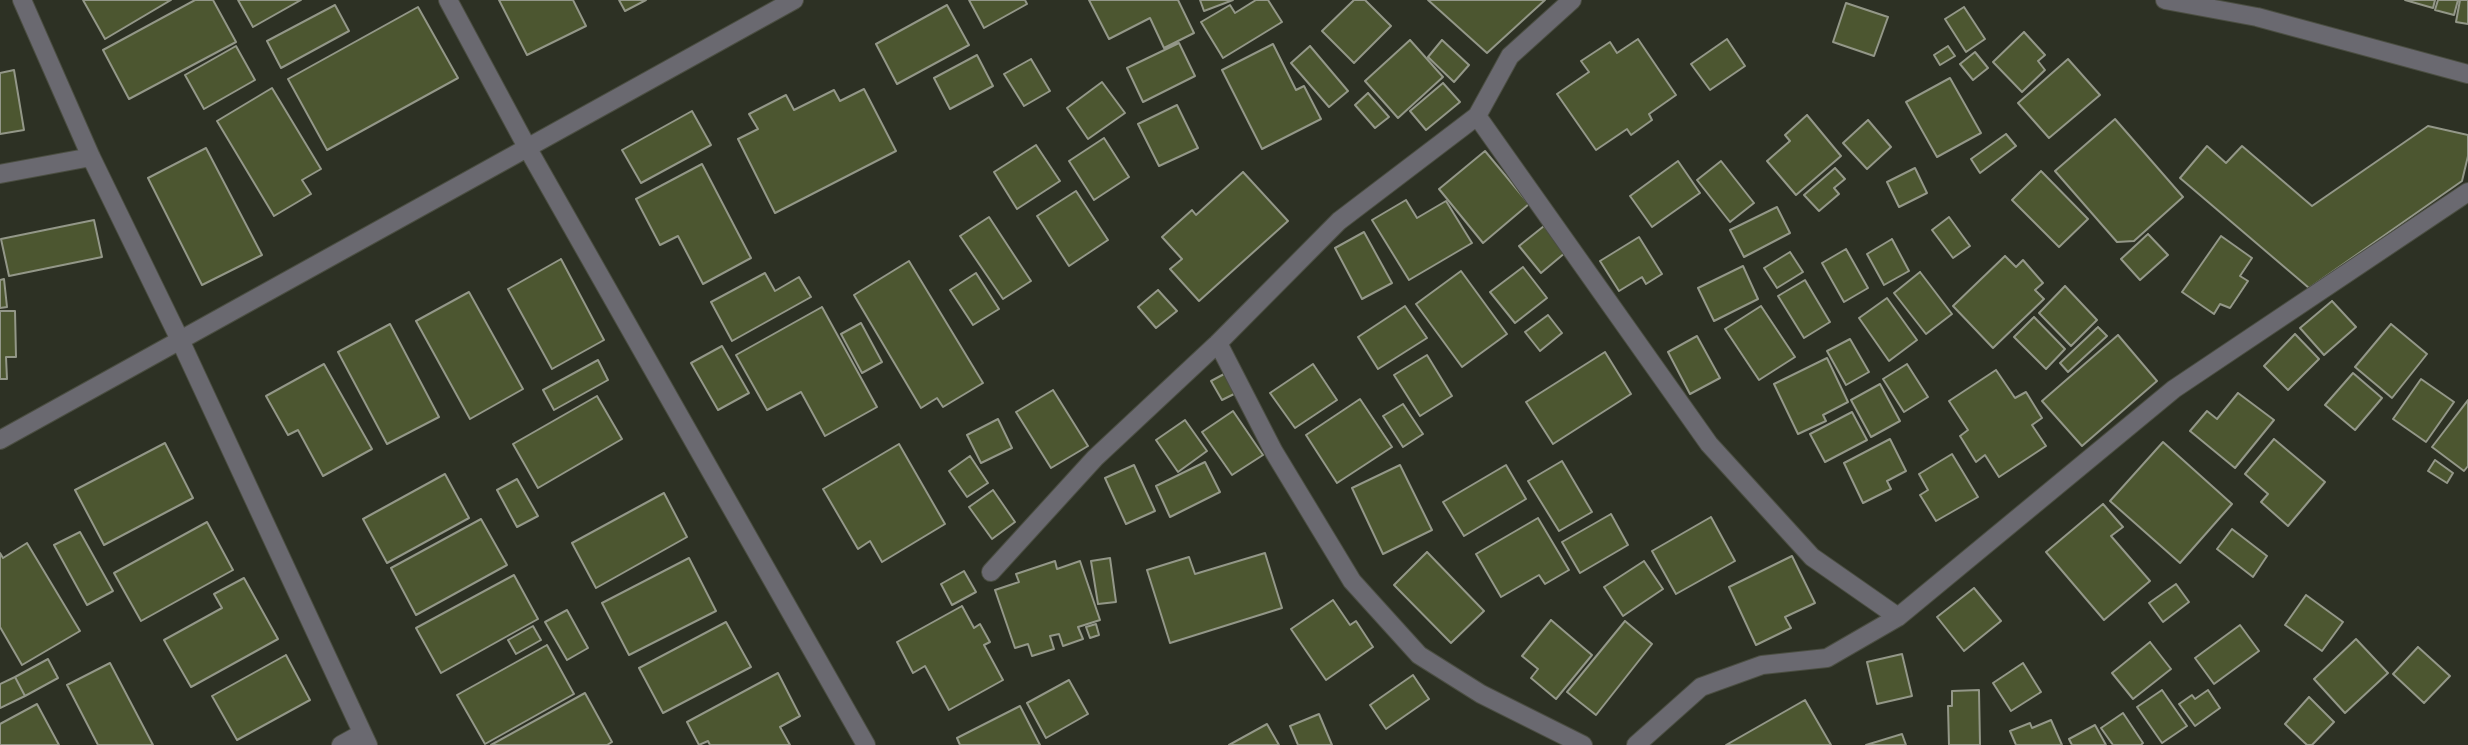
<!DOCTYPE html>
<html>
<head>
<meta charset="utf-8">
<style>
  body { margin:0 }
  canvas { display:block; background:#2d3124 }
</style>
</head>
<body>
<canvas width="2468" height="745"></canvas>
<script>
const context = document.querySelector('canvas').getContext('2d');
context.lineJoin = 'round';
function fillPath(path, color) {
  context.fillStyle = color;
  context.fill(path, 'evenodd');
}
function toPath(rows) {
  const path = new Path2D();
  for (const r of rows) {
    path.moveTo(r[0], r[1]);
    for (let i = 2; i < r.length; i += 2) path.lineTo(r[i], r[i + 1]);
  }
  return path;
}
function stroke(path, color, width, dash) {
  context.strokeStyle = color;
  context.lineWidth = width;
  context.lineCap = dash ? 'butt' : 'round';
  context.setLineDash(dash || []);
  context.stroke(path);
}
const building = toPath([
  [83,0,171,0,105,39,83,0],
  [195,0,213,0,236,42,129,99,103,50,195,0],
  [238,0,301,0,253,27,238,0],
  [499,0,573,0,586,26,527,55,499,0],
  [619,0,646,0,625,11,619,0],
  [969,0,1025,0,1027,4,984,28,969,0],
  [1089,0,1178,0,1194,33,1164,48,1150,18,1109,39,1089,0],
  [1200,0,1233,0,1204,11,1200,0],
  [1256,0,1268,0,1282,22,1223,58,1201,22,1230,5,1235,13,1256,0],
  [1354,0,1365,0,1391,26,1354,63,1322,31,1354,0],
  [1428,0,1545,0,1487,53,1428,0],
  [2405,0,2435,0,2433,8,2405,0],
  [2438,0,2458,0,2454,15,2435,10,2438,0],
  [2460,0,2468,0,2468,24,2456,22,2460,0],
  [1846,3,1888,17,1874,56,1833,42,1846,3],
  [335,5,349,31,281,68,267,41,335,5],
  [947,5,969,45,897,84,876,44,947,5],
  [418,7,458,78,327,150,288,79,418,7],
  [1964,7,1985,39,1966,52,1945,19,1964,7],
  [2024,32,2045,55,2038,61,2045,70,2022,92,1993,62,2024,32],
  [1638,39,1676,95,1649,114,1652,120,1631,135,1627,129,1596,150,1557,94,1589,72,1581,61,1610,42,1617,53,1638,39],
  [1727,39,1745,66,1710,90,1691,64,1727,39],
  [1410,40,1443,77,1398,118,1365,81,1410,40],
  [1442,40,1469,65,1454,82,1428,57,1442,40],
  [1179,43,1195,76,1143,102,1127,68,1179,43],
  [1273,44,1296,90,1304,86,1321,119,1262,149,1222,70,1273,44],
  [236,46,255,80,204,109,185,75,236,46],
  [1310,46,1348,91,1329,107,1291,63,1310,46],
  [1948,46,1955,56,1940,65,1934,55,1948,46],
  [1975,52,1988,68,1973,80,1960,64,1975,52],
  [977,55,993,86,950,109,934,78,977,55],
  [1031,59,1050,91,1024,106,1004,74,1031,59],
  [2068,59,2100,95,2049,138,2018,103,2068,59],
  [14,70,24,130,0,134,0,73,14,70],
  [1950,78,1981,133,1937,157,1906,102,1950,78],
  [1102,82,1125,113,1088,139,1067,108,1102,82],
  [1443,83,1460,102,1426,130,1410,111,1443,83],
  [272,88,321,169,302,180,311,194,274,216,217,121,272,88],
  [864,89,896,151,775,213,738,139,758,129,749,114,786,95,794,110,834,90,840,101,864,89],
  [1368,93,1389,117,1375,128,1355,105,1368,93],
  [1177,105,1198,148,1159,166,1138,124,1177,105],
  [692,111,711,145,641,183,622,150,692,111],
  [1807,115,1841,156,1796,195,1767,161,1790,141,1785,135,1807,115],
  [2115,119,2183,197,2134,241,2117,242,2055,171,2115,119],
  [1868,120,1891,147,1867,169,1843,143,1868,120],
  [2428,126,2468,135,2468,156,2462,181,2309,288,2180,178,2207,146,2226,163,2242,146,2312,206,2428,126],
  [2006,134,2016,146,1980,173,1971,159,2006,134],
  [1104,138,1129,177,1094,200,1069,161,1104,138],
  [1036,145,1060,181,1017,209,994,172,1036,145],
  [206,148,262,255,202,285,148,178,206,148],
  [1485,151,1529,204,1483,243,1439,189,1485,151],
  [1678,161,1700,193,1652,227,1630,196,1678,161],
  [1721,161,1754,203,1730,222,1697,180,1721,161],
  [702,164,751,258,703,284,678,236,660,245,636,199,702,164],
  [1835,168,1845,179,1834,188,1839,194,1819,211,1804,195,1835,168],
  [1915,168,1927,193,1899,207,1887,182,1915,168],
  [2041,171,2088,219,2059,247,2012,200,2041,171],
  [1243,172,1288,221,1199,301,1170,269,1182,259,1162,237,1192,210,1196,215,1243,172],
  [1076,191,1108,240,1069,266,1037,216,1076,191],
  [1406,200,1417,218,1446,201,1472,243,1409,280,1372,220,1406,200],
  [1777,207,1790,233,1744,257,1730,230,1777,207],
  [989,217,1031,281,1003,299,960,236,989,217],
  [1949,217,1970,246,1953,258,1932,230,1949,217],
  [94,220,102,257,9,276,1,239,94,220],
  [1544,226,1566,252,1541,273,1519,246,1544,226],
  [1364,232,1392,283,1362,299,1335,248,1364,232],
  [2148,234,2168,255,2140,280,2121,259,2148,234],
  [2221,236,2252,258,2240,276,2248,281,2230,308,2220,304,2214,314,2182,292,2221,236],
  [1639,237,1662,274,1646,284,1642,277,1619,291,1600,261,1639,237],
  [1892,239,1909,271,1884,285,1867,254,1892,239],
  [1846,249,1868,288,1844,302,1822,263,1846,249],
  [1790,252,1803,272,1777,288,1764,268,1790,252],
  [2005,256,2016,267,2023,260,2043,283,2035,290,2044,299,1993,348,1953,306,2005,256],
  [561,259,604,340,552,369,508,289,561,259],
  [909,261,983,383,943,407,937,398,921,408,854,295,909,261],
  [1743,266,1758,299,1714,321,1698,288,1743,266],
  [1523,267,1547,298,1515,323,1490,292,1523,267],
  [1461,271,1507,334,1462,367,1416,304,1461,271],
  [1920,272,1952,314,1926,334,1894,293,1920,272],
  [765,273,775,291,799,277,811,297,732,341,711,302,765,273],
  [976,273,999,309,973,325,950,290,976,273],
  [4,279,7,307,0,308,0,280,4,279],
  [1805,280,1830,322,1804,338,1778,296,1805,280],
  [2065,286,2097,320,2071,346,2039,313,2065,286],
  [1158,290,1177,311,1156,328,1138,307,1158,290],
  [469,292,523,389,470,419,416,321,469,292],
  [1887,298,1917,340,1889,361,1859,318,1887,298],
  [2332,301,2356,327,2324,355,2300,328,2332,301],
  [1405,306,1427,338,1378,369,1358,337,1405,306],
  [1761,306,1795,357,1759,380,1725,329,1761,306],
  [822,307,877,407,825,436,801,392,767,410,736,355,822,307],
  [0,311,15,311,16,357,6,357,7,379,0,379,0,311],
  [1548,315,1562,333,1540,351,1525,332,1548,315],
  [2034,317,2065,349,2046,369,2014,337,2034,317],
  [861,323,882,362,862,373,841,334,861,323],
  [390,324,439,417,387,444,338,352,390,324],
  [2391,324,2427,354,2392,398,2355,367,2391,324],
  [2098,327,2107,336,2068,372,2060,363,2098,327],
  [2295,334,2319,359,2288,390,2264,366,2295,334],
  [2118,335,2157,381,2082,446,2042,401,2118,335],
  [1697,336,1720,378,1690,394,1668,352,1697,336],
  [1850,339,1869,372,1846,385,1827,351,1850,339],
  [722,346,749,393,718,410,691,363,722,346],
  [1605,352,1631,394,1553,444,1526,402,1605,352],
  [1427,355,1452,396,1420,416,1394,375,1427,355],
  [1827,358,1848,402,1823,415,1826,421,1798,434,1774,384,1827,358],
  [598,360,608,380,554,410,543,390,598,360],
  [324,364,372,449,323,476,298,430,288,435,266,396,324,364],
  [1313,364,1337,400,1295,428,1270,393,1313,364],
  [1907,364,1928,397,1904,412,1883,379,1907,364],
  [1996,370,2015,398,2026,392,2042,418,2032,425,2046,446,1999,477,1985,455,1976,462,1960,436,1968,430,1949,401,1996,370],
  [1226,373,1238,392,1222,400,1211,381,1226,373],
  [2353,373,2382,398,2355,430,2325,405,2353,373],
  [2421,379,2454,402,2426,442,2393,419,2421,379],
  [1880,384,1900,421,1871,437,1851,400,1880,384],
  [1053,390,1088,446,1051,468,1016,412,1053,390],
  [2238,393,2274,420,2235,468,2190,431,2207,411,2217,419,2238,393],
  [597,396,622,439,538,488,513,444,597,396],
  [1360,399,1392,447,1337,483,1306,435,1360,399],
  [2468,400,2468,466,2464,471,2432,447,2468,400],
  [1403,404,1423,434,1403,447,1383,416,1403,404],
  [1233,411,1263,455,1232,475,1202,432,1233,411],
  [1852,412,1867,440,1825,462,1810,434,1852,412],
  [998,419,1012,448,981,463,967,435,998,419],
  [1185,420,1207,451,1178,472,1156,440,1185,420],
  [1890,439,1906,471,1887,481,1891,489,1863,503,1844,463,1890,439],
  [2274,439,2325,482,2288,526,2261,502,2268,494,2245,474,2274,439],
  [2163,442,2232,504,2180,563,2110,501,2163,442],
  [165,443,193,498,104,545,75,490,165,443],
  [899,444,945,524,882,562,870,541,858,549,823,489,899,444],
  [1952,454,1978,497,1936,521,1920,495,1928,490,1919,474,1952,454],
  [970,456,988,483,967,497,949,471,970,456],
  [2435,460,2453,473,2447,483,2428,471,2435,460],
  [1562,461,1592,512,1559,531,1528,481,1562,461],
  [1205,462,1220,492,1170,517,1156,486,1205,462],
  [1134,465,1155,511,1126,524,1105,478,1134,465],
  [1400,465,1432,530,1383,554,1352,488,1400,465],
  [1506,465,1526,499,1464,536,1443,502,1506,465],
  [445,474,469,518,387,563,363,519,445,474],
  [517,479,538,516,517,527,497,490,517,479],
  [993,490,1015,522,992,539,969,507,993,490],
  [664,493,687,537,596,588,572,543,664,493],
  [2103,504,2123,527,2111,536,2150,581,2104,620,2046,552,2103,504],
  [1611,514,1628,545,1580,573,1562,542,1611,514],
  [1711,517,1735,561,1676,594,1652,551,1711,517],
  [1538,518,1569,570,1545,584,1539,575,1501,597,1476,554,1538,518],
  [481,519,507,565,416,615,391,568,481,519],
  [207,522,233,570,141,621,114,573,207,522],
  [2232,529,2267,556,2253,577,2217,549,2232,529],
  [80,532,113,591,87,605,54,545,80,532],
  [27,543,80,631,22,665,0,627,0,553,3,558,27,543],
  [1427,552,1484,611,1451,643,1394,585,1427,552],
  [1265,553,1282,608,1170,643,1147,570,1189,557,1195,574,1265,553],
  [1792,556,1815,603,1785,617,1791,628,1756,645,1729,587,1792,556],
  [689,558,716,611,629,655,602,603,689,558],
  [1110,558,1116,602,1098,604,1091,561,1110,558],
  [1055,561,1057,569,1080,561,1100,620,1078,627,1083,639,1063,646,1059,634,1050,636,1054,649,1032,656,1028,644,1015,648,995,590,1019,582,1016,574,1055,561],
  [1644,561,1663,589,1623,616,1604,587,1644,561],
  [964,571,976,592,952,605,941,584,964,571],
  [514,575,538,619,441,673,416,628,514,575],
  [244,578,278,639,191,687,164,640,222,608,214,594,244,578],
  [2176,584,2189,602,2163,622,2149,603,2176,584],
  [1974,588,2001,621,1964,651,1937,617,1974,588],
  [2306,595,2343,622,2322,651,2285,625,2306,595],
  [1333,600,1350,625,1356,621,1373,647,1326,680,1291,629,1333,600],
  [962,606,974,628,980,624,990,642,984,645,1003,680,949,710,925,666,913,673,897,642,962,606],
  [567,610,588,648,567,660,545,622,567,610],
  [1551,620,1592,655,1556,699,1531,678,1538,669,1522,656,1551,620],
  [1625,621,1652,644,1596,715,1567,692,1625,621],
  [726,622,751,667,663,713,639,668,726,622],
  [1096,624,1099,635,1090,638,1086,627,1096,624],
  [2240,625,2259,651,2214,684,2195,658,2240,625],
  [533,626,541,640,516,654,508,640,533,626],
  [2356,639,2388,673,2345,713,2314,679,2356,639],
  [2150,642,2171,669,2133,699,2112,673,2150,642],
  [547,645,574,694,485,744,457,695,547,645],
  [2418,647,2450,676,2424,703,2393,674,2418,647],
  [1902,654,1912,696,1877,704,1867,662,1902,654],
  [286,655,310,700,237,740,212,696,286,655],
  [48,659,58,678,25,696,15,677,48,659],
  [110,663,153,745,98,745,67,685,110,663],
  [2023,663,2041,692,2011,711,1993,683,2023,663],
  [778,673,800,716,780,727,790,745,710,745,708,741,699,745,687,722,778,673],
  [1413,675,1429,699,1386,729,1370,705,1413,675],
  [15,677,25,696,0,708,0,684,15,677],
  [1069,680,1088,714,1046,738,1027,703,1069,680],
  [1979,690,1980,745,1949,745,1948,706,1952,706,1952,691,1979,690],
  [2162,690,2187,726,2162,743,2137,707,2162,690],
  [2208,690,2220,708,2195,726,2179,704,2192,695,2195,699,2208,690],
  [585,693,612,742,607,745,491,745,585,693],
  [2309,697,2334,722,2312,745,2307,745,2285,724,2309,697],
  [1805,700,1831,745,1726,745,1805,700],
  [37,704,59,745,0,745,0,724,37,704],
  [1020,706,1040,745,960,745,957,738,1020,706],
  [2123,713,2143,743,2141,745,2113,745,2101,728,2123,713],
  [1319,714,1332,745,1298,745,1290,726,1319,714],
  [2051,720,2062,745,2016,745,2010,731,2030,723,2032,728,2051,720],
  [1267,724,1279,745,1229,745,1267,724],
  [2095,725,2106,745,2072,745,2069,739,2095,725],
  [1902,734,1906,745,1866,745,1902,734]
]);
const minor = toPath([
  [22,0,91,157,180,340,368,745],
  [448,0,528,149,866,745],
  [2165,0,2257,17,2468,74],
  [1477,116,1709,444,1812,557,1898,617],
  [0,174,91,157],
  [1218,343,1274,452,1352,581,1419,655,1481,694,1583,745],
  [0,440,794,0],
  [991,572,1095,458,1218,343,1339,221,1477,116,1510,56,1572,0],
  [341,745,361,734],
  [1636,745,1701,687,1762,665,1827,658,1898,617,2174,389,2468,192]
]);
fillPath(building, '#4c5630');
stroke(building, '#939788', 2);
stroke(minor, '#4b4e42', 20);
stroke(minor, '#6a6970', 18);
</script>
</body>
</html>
